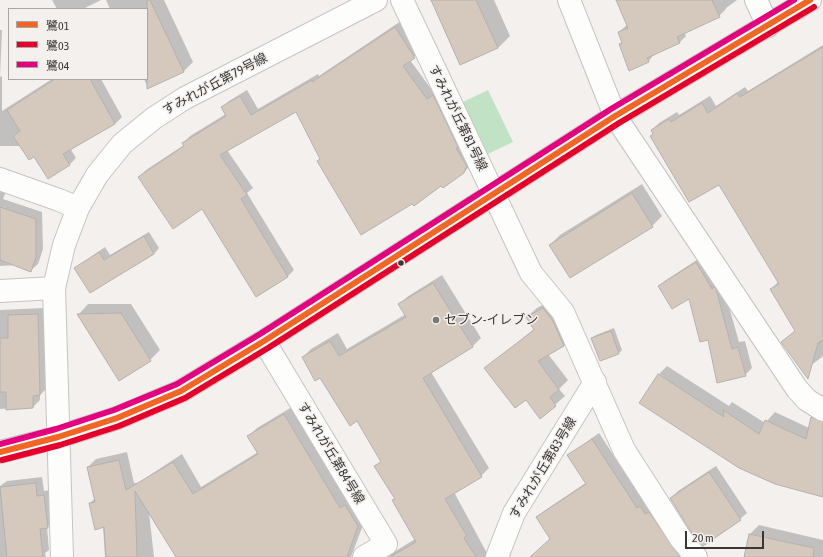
<!DOCTYPE html>
<html>
<head>
<meta charset="utf-8">
<style>
  body { margin:0 }
  #map { position:relative; width:823px; height:557px; overflow:hidden; background:#f3f0ee; font-family:"Asap Condensed","Noto Sans JP",sans-serif }
  canvas { display:block }
  .legend { position:absolute; left:8px; top:8px; width:140px; height:72px; box-sizing:border-box; background:#f4f0ed; border:1px solid #a9a6a4; margin:0; padding:5px 7px; list-style:none; font-size:12px; color:#383736 }
  .legend li { display:flex; align-items:center; gap:8px; height:20px }
  .legend b { width:20px; border:1px solid #a9a6a4 }
  .scale { position:absolute; left:685px; top:531px; width:79px; height:18px; box-sizing:border-box; border:2px solid #383736; border-top:0; padding-left:5px; font-size:12px; line-height:14px; white-space:nowrap; color:#383736; -webkit-text-stroke:3px #f4f0ed; paint-order:stroke }
</style>
</head>
<body>
<div id="map">
<canvas width="823" height="557"></canvas>
<ul class="legend">
<li><b style="height:5px;background:#f26522"></b>鷺01</li>
<li><b style="height:5px;background:#e4002b"></b>鷺03</li>
<li><b style="height:5px;background:#e5007d"></b>鷺04</li>
</ul>
<div class="scale">20 m</div>
</div>
<script>
const context = document.querySelector('canvas').getContext('2d');
context.lineJoin = 'round';
function fillPath(path, color) {
  context.fillStyle = color;
  context.fill(path, 'evenodd');
}
function toPath(rows) {
  const path = new Path2D();
  for (const r of rows) {
    path.moveTo(r[0], r[1]);
    for (let i = 2; i < r.length; i += 2) path.lineTo(r[i], r[i + 1]);
  }
  return path;
}
function stroke(path, color, width, dash) {
  context.strokeStyle = color;
  context.lineWidth = width;
  context.lineCap = dash ? 'butt' : 'round';
  context.setLineDash(dash || []);
  context.stroke(path);
}
function drawText(font, color, halo, rows, align = 'center') {
  context.font = font + ' "Asap Condensed","Noto Sans JP",sans-serif';
  context.lineWidth = 3;
  context.setLineDash([]);
  context.textBaseline = 'middle';
  context.strokeStyle = halo;
  context.fillStyle = color;
  for (const [text, x, y, turn = 0] of rows) {
    context.save();
    context.translate(x, y);
    context.rotate((+turn || 0) * Math.PI / 180);
    context.textAlign = isNaN(turn) ? turn : align;
    if (halo) context.strokeText(text, 0, 0);
    context.fillText(text, 0, 0);
    context.restore();
  }
}
const green = toPath([
  [488,90,513,142,488,154,463,102]
]);
const shadow = toPath([
  [52,0,101,0,83,9,57,9],
  [106,0,164,0,193,62,184,71,148,88,144,79,147,79,147,9,110,9],
  [432,0,494,0,510,36,498,48],
  [617,0,737,0,726,8,726,9,719,16,684,32,686,36,679,43,655,53,648,62,620,44,623,41,619,32,628,24],
  [401,21,421,51,410,60,434,93,439,89,471,165,464,172,442,185,321,158,297,111,227,150,253,188,247,193,294,270,288,276,256,295,203,207,139,177,146,170,184,145,183,143,190,136,226,114,222,107,229,101,247,90,258,109,318,74,319,76],
  [0,30,2,30,0,77,2,76,2,111,52,79,101,79,122,117,115,124,70,148,76,158,69,165,34,156,21,146,0,146],
  [823,45,823,356,804,371,782,342,796,330,771,289,779,281,720,184,651,136,654,133,652,130,659,123,677,112,679,115,710,96,716,106,745,87,748,91],
  [0,183,8,187,3,199,42,212,43,249,38,264,31,270,17,265,0,266],
  [642,184,662,216,652,226,550,245,560,235],
  [149,232,159,248,154,254,75,268,105,247,110,255],
  [703,256,722,282,739,342,745,341,752,368,745,375,709,339,689,297,659,286,666,280],
  [442,275,481,338,473,346,431,372,489,468,481,476,454,492,489,557,386,557,415,539,394,500,395,498,376,467,381,461,357,420,303,357,311,349,338,333,347,349,406,314,399,305,407,297],
  [553,299,573,336,564,346,548,354,568,380,559,389,565,396,540,418,526,399,486,368,534,329,527,317,537,308],
  [88,304,131,304,160,350,150,360,119,379,79,314],
  [44,308,47,388,40,395,40,400,33,407,0,409,0,310],
  [614,328,622,350,619,353,592,338,596,335],
  [667,366,729,406,732,402,765,423,775,412,809,428,818,419,823,420,823,496,659,374],
  [292,407,366,517,351,557,177,557,149,513,154,557,105,557,103,527,90,503,95,498,88,467,96,459,127,452,134,483,138,483,182,454,201,487,258,452,249,436,257,428],
  [599,433,644,502,647,500,691,557,531,557,551,539,537,518,544,511,587,482,569,455],
  [716,466,747,513,740,519,671,498,678,491],
  [42,477,44,491,50,490,54,520,47,527,49,550,45,553,46,557,0,557,0,486,7,481],
  [759,525,823,540,823,557,745,557,750,534]
]);
const building = toPath([
  [147,0,150,0,184,72,147,89,147,0],
  [431,0,476,0,498,48,460,65,431,0],
  [616,0,712,0,720,17,677,37,680,43,647,58,649,62,629,71,619,44,622,43,618,32,628,28,616,0],
  [395,27,415,58,403,66,427,99,433,95,435,99,458,147,456,148,467,166,464,173,443,188,441,186,414,206,412,204,361,235,317,161,320,159,296,112,220,155,247,195,241,199,288,277,256,297,202,209,173,229,138,177,184,146,182,143,226,116,221,107,240,96,251,115,312,80,312,82,395,27],
  [823,47,823,340,818,343,808,379,781,342,795,331,770,289,779,284,719,185,689,202,650,136,653,134,651,130,669,119,671,122,702,103,708,113,737,93,740,97,823,47],
  [55,79,90,79,115,124,63,154,70,165,48,179,34,157,29,160,13,136,20,131,7,110,55,79],
  [632,193,653,227,570,278,549,245,632,193],
  [0,207,36,219,36,257,31,272,0,260,0,207],
  [144,236,154,254,90,293,74,268,99,252,104,260,144,236],
  [696,262,712,289,714,287,716,289,732,349,738,347,746,376,717,383,708,340,700,342,689,299,672,309,658,286,696,262],
  [433,283,473,347,423,378,482,477,445,499,467,536,464,538,476,557,390,557,416,542,392,500,395,499,374,466,381,462,357,421,350,426,320,378,315,381,302,357,330,341,339,356,406,317,398,304,433,283],
  [543,308,553,321,564,346,538,361,559,390,550,397,556,406,540,419,526,400,515,408,484,368,534,330,526,317,543,308],
  [121,313,151,361,119,381,77,314,121,313],
  [38,314,40,395,33,396,33,408,6,410,6,392,0,392,0,338,8,338,8,315,38,314],
  [611,331,619,354,600,361,591,338,611,331],
  [658,374,724,417,723,410,759,434,765,420,806,439,811,417,823,422,823,497,775,484,739,468,639,403,658,374],
  [284,414,340,508,345,505,358,526,347,557,176,557,135,491,137,557,106,557,104,527,95,530,89,503,95,502,87,467,119,460,126,490,173,462,193,494,258,454,247,436,284,414],
  [592,439,637,508,640,506,645,514,649,512,680,557,530,557,550,539,536,517,586,484,567,455,592,439],
  [709,472,741,520,703,546,691,532,670,498,709,472],
  [36,483,37,496,44,495,48,528,40,529,43,557,7,557,0,487,36,483],
  [749,534,814,548,813,557,744,557,749,534]
]);
const minor = toPath([
  [402,0,531,273,563,312,624,450,681,539,696,557],
  [569,0,615,116,797,389,807,400,823,410],
  [756,0,768,26],
  [0,179,59,200,78,208],
  [0,291,54,288],
  [264,341,386,544,364,557],
  [0,452,58,437,117,418,181,391,264,341,615,116,810,0],
  [62,557,54,288,64,245,78,208,97,175,122,144,154,118,185,98,376,0],
  [497,557,514,513,595,382]
]);
const bus1 = toPath([
  [0,452,58,437,117,418,181,391,264,341,615,116,810,0]
]);
const bus2 = toPath([
  [2,460,60,445,119,426,185,398,268,348,619,123,814,7]
]);
const bus3 = toPath([
  [0,444,56,429,114,410,177,384,260,334,611,109,794,0]
]);
const markers = [
  [401,263,3.5,"#383736"],
  [436,320,4,"#797876"]
];
const streetNames = [
  ["すみれが丘第79号線",215,84,-28],
  ["すみれが丘第81号線",458,118,64],
  ["すみれが丘第84号線",331,453,59],
  ["すみれが丘第83号線",543,468,-59]
];
const poiNames = [
  ["セブン-イレブン",444,320]
];
fillPath(green, '#c2e2c6');
fillPath(shadow, '#0003');
fillPath(building, '#d5c9be');
stroke(building, '#b3b1af', 1);
stroke(minor, '#c6c4c3', 24);
stroke(minor, '#fdfdfc', 22);
stroke(bus1, '#f26522', 6);
stroke(bus2, '#e4002b', 6);
stroke(bus3, '#e5007d', 6);
for (const [x, y, r, color] of markers) {
  const dot = new Path2D();
  dot.arc(x, y, r, 0, 2 * Math.PI);
  context.fillStyle = color;
  context.fill(dot);
  stroke(dot, '#f4f0ed', 1.5);
}
drawText('13px', '#383736', '#f4f0ed', streetNames);
drawText('13px', '#383736', '#f4f0ed', poiNames, 'left');
</script>
</body>
</html>
